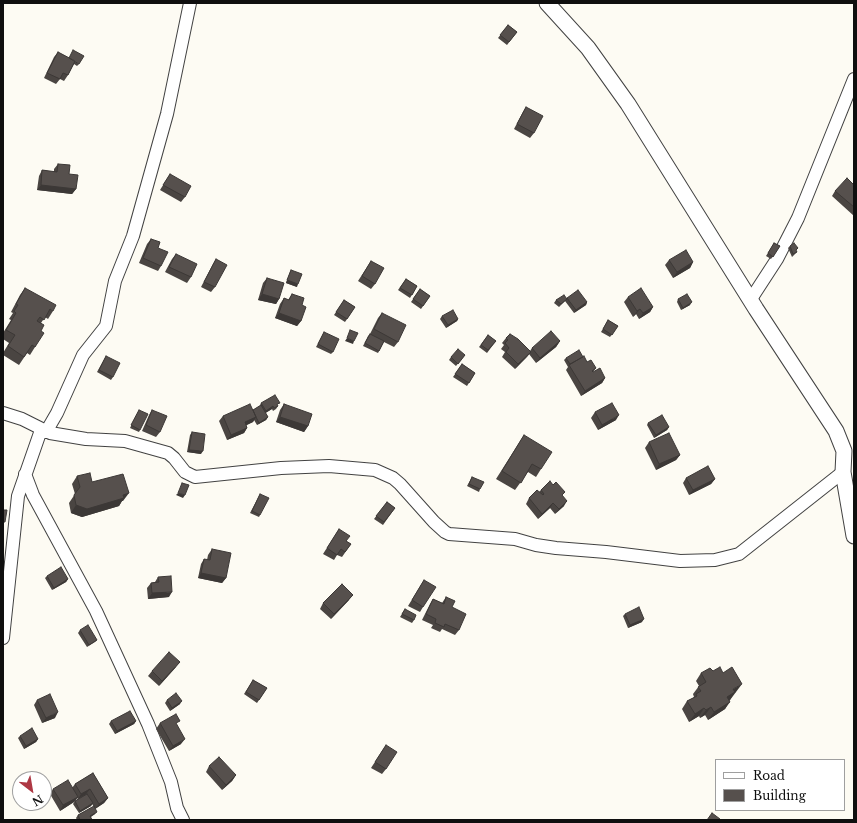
<!DOCTYPE html>
<html>
<head>
<meta charset="utf-8">
<style>
  body { margin:0 }
  #map { position:relative; width:857px; height:823px; overflow:hidden; background:#fdfbf3; font-family:"Libre Baskerville",serif }
  canvas { display:block }
  .frame { position:absolute; inset:0; border:4px solid #0f0f0f; pointer-events:none }
  .legend { position:absolute; left:715px; top:759px; width:130px; height:52px; box-sizing:border-box; background:#fff; border:1px solid #9f9f9f; margin:0; padding:5px 7px; list-style:none; font-size:12px; color:#0f0f0f }
  .legend li { display:flex; align-items:center; gap:8px; height:20px }
  .legend b { width:20px; border:1px solid #9f9f9f }
  .north { position:absolute; left:12px; top:771px; width:40px; height:40px; box-sizing:border-box; background:#fff; border:1px solid #9f9f9f; border-radius:50%; rotate:149deg; font-size:11px; font-weight:700; line-height:16px; text-align:center; color:#0f0f0f }
  .north::after { content:''; display:block; margin:auto; width:14px; height:18px; background:#ae3844; clip-path:polygon(50% 0,100% 100%,50% 72%,0 100%) }
</style>
</head>
<body>
<div id="map">
<canvas width="857" height="823"></canvas>
<div class="frame"></div>
<ul class="legend">
<li><b style="height:5px;background:#fff"></b>Road</li>
<li><b style="height:11px;background:#56504d"></b>Building</li>
</ul>
<div class="north">N</div>
</div>
<script>
const context = document.querySelector('canvas').getContext('2d');
context.lineJoin = 'round';
function toPath(rows) {
  const path = new Path2D();
  for (const r of rows) {
    path.moveTo(r[0], r[1]);
    for (let i = 2; i < r.length; i += 2) path.lineTo(r[i], r[i + 1]);
  }
  return path;
}
function stroke(path, color, width, dash) {
  context.strokeStyle = color;
  context.lineWidth = width;
  context.lineCap = dash ? 'butt' : 'round';
  context.setLineDash(dash || []);
  context.stroke(path);
}
function fillPath(path, color) {
  context.fillStyle = color;
  context.fill(path, 'evenodd');
}
const minor = toPath([
  [751,299,777,259,798,218,854,79],
  [3,413,22,419,50,433,86,439,125,441,168,453,174,458,185,472,195,477,281,468,329,466,375,470,393,478,400,484,434,522,445,532,449,534,515,539,536,545,556,548,606,552,680,561,715,560,739,554,843,472],
  [46,432,57,413,83,355,106,326,115,281,133,236,167,114,190,3],
  [25,474,33,495,96,611,148,724,171,782,177,808,183,820],
  [3,638,18,496,41,430]
]);
const tertiary = toPath([
  [547,3,588,48,628,104,756,309,836,431,844,451,843,472,854,536]
]);
const wall = toPath([
  [508,25,517,32,507,45,498,38],
  [58,52,79,64,77,66,74,64,68,75,64,81,60,79,56,84,44,78,54,57],
  [526,107,534,133,530,138,514,129,523,112],
  [58,164,76,189,72,194,37,190,39,176,42,170,54,172,54,169],
  [170,174,185,197,181,202,160,190],
  [854,185,854,216,832,196,835,191],
  [151,239,158,248,161,266,158,271,139,263,147,244],
  [774,243,780,246,771,259,766,256],
  [790,246,797,252,792,257,788,248],
  [176,254,191,277,187,283,165,272,172,259],
  [216,259,215,287,211,292,201,287,213,264],
  [669,260,693,262,690,268,673,278,665,265],
  [371,261,375,284,371,289,358,281],
  [291,270,297,287,286,283,290,272],
  [267,278,279,299,276,304,258,300,263,283],
  [406,279,417,286,410,298,398,290],
  [25,288,53,311,48,319,45,317,41,323,41,331,35,347,30,355,27,353,19,365,3,355,3,353,9,343,3,339,3,333,11,320,9,319,13,313,11,312,20,295],
  [420,289,430,296,421,309,411,302],
  [292,294,302,305,301,321,297,326,275,318,280,304,284,298,288,300],
  [628,297,653,307,650,312,639,319,636,314,633,317,624,302],
  [566,298,567,298,587,302,586,305,574,313,565,301,559,307,554,303,556,300],
  [678,299,690,305,681,310,677,302],
  [344,300,355,307,345,322,334,315],
  [382,313,398,342,394,347,384,342,378,353,363,346,368,336,370,334,378,318],
  [442,316,458,319,457,321,446,328,440,319],
  [608,320,618,326,610,337,601,332],
  [324,332,333,352,331,354,316,347],
  [488,335,496,341,487,353,479,347],
  [506,338,530,351,532,348,560,341,556,347,536,363,529,354,515,369,502,357,505,352,501,349,504,345,502,343],
  [465,355,456,366,449,360,451,357],
  [106,356,113,377,111,380,97,372],
  [583,357,587,362,596,368,593,372,605,378,602,383,581,396,566,370,568,367,564,360,566,358],
  [462,364,475,373,467,386,453,377],
  [261,403,278,406,276,409,273,411,272,409,265,413,268,417,266,420,257,425,254,420,253,422,246,425,247,428,244,433,227,440,219,421,223,416,253,410,260,406],
  [284,404,308,426,304,432,276,422,280,410],
  [139,410,140,430,139,432,130,428],
  [152,410,160,432,156,437,142,431,149,415],
  [595,412,616,420,598,430,591,418],
  [648,423,669,427,667,430,654,438,647,425],
  [192,432,201,454,187,452,190,435],
  [524,435,541,469,536,477,528,472,515,490,496,479],
  [649,442,680,455,676,460,656,470,645,448],
  [77,476,92,482,123,501,122,501,119,506,82,517,71,513,69,503,75,494,72,484],
  [472,477,480,489,479,492,467,486],
  [686,478,715,479,711,484,689,495,683,483],
  [541,490,562,495,564,506,555,514,550,508,538,519,526,504,529,498,539,492],
  [260,494,260,515,259,517,250,513],
  [387,502,395,508,383,525,374,519],
  [339,529,346,541,351,544,342,557,337,555,334,560,323,554],
  [212,549,226,578,222,583,198,578,201,564,204,559,207,560,208,555],
  [47,576,68,579,66,582,52,590,45,578],
  [158,577,169,597,148,599,147,588,151,583,155,582],
  [424,580,423,607,420,612,408,606],
  [446,597,452,607,459,630,455,635,442,629,440,632,431,628,433,625,422,620,430,604,433,599,442,603],
  [349,600,331,619,320,609,323,603],
  [405,609,414,620,412,623,400,617],
  [625,614,642,622,628,628,623,616],
  [80,630,97,640,95,642,87,647,78,633],
  [176,667,159,686,148,676,152,671],
  [713,671,736,692,734,693,730,700,725,709,708,720,705,715,700,718,699,716,689,722,682,709,687,701,693,698,694,697,693,694,699,686,696,681,701,673],
  [253,680,267,688,257,703,244,694],
  [37,700,55,718,42,723,34,705],
  [167,700,180,704,170,711,165,703],
  [111,721,136,721,134,724,115,734,109,724],
  [160,723,177,725,181,744,169,751,156,729],
  [20,736,38,739,36,742,24,749,18,738],
  [386,745,386,769,382,774,371,768],
  [209,766,236,775,232,781,222,790,206,772],
  [93,773,108,798,104,803,95,809,95,814,91,817,92,820,77,820,76,818,78,815,94,807,92,804,91,806,79,813,73,804,75,801,86,794,78,799,77,798,74,802,60,811,50,794,53,789,72,788,75,784]
]);
const shadedWall = toPath([
  [41,185,76,189,72,194,37,190],
  [693,262,690,268,673,278,677,272],
  [287,280,298,284,297,287,286,283],
  [262,294,279,299,276,304,258,300],
  [587,302,586,305,574,313,576,310],
  [692,302,690,305,681,310,683,308],
  [653,307,650,312,639,319,643,313],
  [640,309,636,314,633,317,637,311],
  [279,313,301,321,297,326,275,318],
  [458,319,457,321,446,328,448,325],
  [347,338,354,341,353,344,345,341],
  [560,341,556,347,536,363,540,358],
  [531,352,527,357,515,369,518,364],
  [605,378,602,383,581,396,585,391],
  [273,406,272,409,264,414,266,411],
  [619,415,616,420,598,430,602,425],
  [256,417,253,422,241,428,245,422],
  [268,417,266,420,257,425,259,423],
  [280,417,308,426,304,432,276,422],
  [669,427,667,430,654,438,656,435],
  [247,428,244,433,227,440,231,435],
  [189,450,203,451,201,454,187,452],
  [680,455,676,460,656,470,659,464],
  [715,479,711,484,689,495,693,490],
  [129,493,123,501,122,501,119,506,82,517,71,513,76,505],
  [178,493,185,495,183,498,176,495],
  [567,501,564,506,555,514,559,509],
  [553,503,550,508,538,519,542,514],
  [201,573,226,578,222,583,198,578],
  [68,579,66,582,52,590,54,588],
  [172,592,169,597,148,599,152,593],
  [353,595,349,600,331,619,334,614],
  [644,619,642,622,628,628,630,625],
  [180,662,176,667,159,686,162,681],
  [742,684,730,700,722,704,733,689],
  [182,701,180,704,170,711,172,708],
  [730,702,725,709,708,720,714,712],
  [711,707,705,715,700,718,706,710],
  [704,708,699,716,689,722,695,714],
  [58,712,55,718,42,723,46,718],
  [136,721,134,724,115,734,117,731],
  [38,739,36,742,24,749,26,746],
  [185,739,181,744,169,751,173,746],
  [236,775,232,781,222,790,226,785],
  [90,789,86,794,78,799,81,794],
  [78,797,74,802,60,811,63,805],
  [108,798,104,803,95,809,99,804],
  [93,803,91,806,79,813,80,811],
  [97,812,95,814,88,818,90,816]
]);
const building = toPath([
  [508,25,517,32,509,42,500,35,508,25],
  [73,50,84,56,79,64,69,58,73,50],
  [58,52,75,61,68,75,63,73,60,79,47,73,58,52],
  [526,107,543,116,534,133,517,124,526,107],
  [58,164,70,165,69,174,78,175,76,189,41,185,42,170,57,172,58,164],
  [170,174,191,186,185,197,163,185,170,174],
  [847,178,854,185,854,207,835,191,847,178],
  [151,239,160,242,158,248,168,252,161,266,143,258,151,239],
  [774,243,780,246,773,257,768,253,774,243],
  [794,243,798,248,796,250,797,252,793,254,790,246,794,243],
  [686,250,693,262,677,272,669,260,686,250],
  [176,254,197,264,191,277,169,267,176,254],
  [216,259,227,265,215,287,204,282,216,259],
  [371,261,384,268,375,284,362,276,371,261],
  [291,270,302,274,298,284,287,280,291,270],
  [267,278,284,283,279,299,262,294,267,278],
  [406,279,417,286,412,295,400,288,406,279],
  [25,288,56,305,53,311,50,309,44,320,40,317,37,321,44,325,41,331,44,333,35,347,32,345,24,357,8,346,15,335,6,330,16,313,14,311,18,305,16,304,25,288],
  [641,288,653,307,643,313,640,309,637,311,628,297,641,288],
  [420,289,430,296,423,306,413,299,420,289],
  [578,290,587,302,576,310,567,298,578,290],
  [292,294,304,298,302,305,306,307,301,321,279,313,284,298,289,300,292,294],
  [687,294,692,302,683,308,678,299,687,294],
  [564,295,567,299,561,304,556,300,564,295],
  [344,300,355,307,347,319,336,312,344,300],
  [453,310,458,319,448,325,442,316,453,310],
  [382,313,406,325,398,342,374,329,382,313],
  [608,320,618,326,612,335,603,329,608,320],
  [350,330,358,333,354,341,347,338,350,330],
  [551,331,560,341,540,358,532,348,551,331],
  [324,332,339,339,333,352,318,344,324,332],
  [370,334,384,341,379,351,365,343,370,334],
  [510,334,518,339,531,352,518,364,506,352,509,348,505,343,508,340,506,338,510,334],
  [488,335,496,341,488,350,481,345,488,335],
  [458,349,465,355,458,364,451,357,458,349],
  [579,350,583,357,570,364,566,358,579,350],
  [106,356,120,363,113,377,99,370,106,356],
  [584,356,587,362,591,360,596,368,592,371,593,372,600,368,605,378,585,391,569,365,584,356],
  [462,364,475,373,469,383,455,374,462,364],
  [275,395,280,403,277,404,278,406,274,408,273,406,266,411,261,403,275,395],
  [612,403,619,415,602,425,595,412,612,403],
  [250,404,256,417,245,422,247,428,231,435,223,416,250,404],
  [284,404,312,414,308,426,280,417,284,404],
  [261,405,268,417,259,423,256,417,253,410,261,405],
  [139,410,148,414,140,430,131,425,139,410],
  [152,410,167,416,160,432,146,425,152,410],
  [662,415,669,427,656,435,648,423,662,415],
  [192,432,205,434,203,451,189,450,192,432],
  [669,433,680,455,659,464,649,442,669,433],
  [524,435,552,452,541,469,532,464,521,483,502,471,524,435],
  [708,466,715,479,693,490,686,478,708,466],
  [90,473,92,482,123,474,129,493,123,495,124,498,87,509,76,505,74,495,80,487,77,476,90,473],
  [472,477,484,482,480,489,469,484,472,477],
  [550,481,553,485,556,482,565,492,562,495,567,501,559,509,553,503,542,514,529,498,537,490,543,495,544,494,541,490,550,481],
  [182,483,189,485,185,495,178,493,182,483],
  [260,494,269,498,260,515,252,511,260,494],
  [387,502,395,508,384,522,376,516,387,502],
  [3,510,7,510,5,522,3,522,3,510],
  [339,529,350,536,346,541,351,544,345,552,341,549,337,555,327,548,339,529],
  [212,549,231,553,226,578,201,573,204,559,210,560,212,549],
  [61,567,68,579,54,588,47,576,61,567],
  [171,576,172,592,152,593,151,583,159,582,158,577,171,576],
  [424,580,436,587,423,607,412,600,424,580],
  [342,584,353,595,334,614,323,603,342,584],
  [446,597,455,601,452,607,466,614,459,630,445,624,444,627,435,623,436,619,426,614,433,599,444,604,446,597],
  [639,607,644,619,630,625,625,614,639,607],
  [405,609,416,615,414,620,402,614,405,609],
  [88,625,97,640,89,645,80,630,88,625],
  [169,652,180,662,162,681,152,671,169,652],
  [720,667,723,673,732,667,742,684,733,689,735,692,727,697,730,702,714,712,711,707,706,710,704,708,695,714,687,701,697,696,696,694,701,691,698,687,706,682,701,673,710,668,713,671,720,667],
  [253,680,267,688,259,700,246,692,253,680],
  [176,693,182,701,172,708,167,700,176,693],
  [50,694,58,712,46,718,37,700,50,694],
  [130,711,136,721,117,731,111,721,130,711],
  [176,714,180,721,176,723,185,739,173,746,160,723,176,714],
  [32,728,38,739,26,746,20,736,32,728],
  [386,745,397,752,386,769,375,762,386,745],
  [219,757,236,775,226,785,209,766,219,757],
  [93,773,108,798,99,804,90,789,81,794,75,784,93,773],
  [68,780,78,797,63,805,53,789,68,780],
  [87,794,93,803,80,811,75,801,87,794],
  [94,806,97,812,90,816,92,820,80,820,78,815,94,806],
  [712,813,720,819,719,820,707,820,712,813]
]);
stroke(minor, '#424242', 14);
stroke(tertiary, '#424242', 17);
stroke(minor, '#fff', 12);
stroke(tertiary, '#fff', 15);
fillPath(wall, '#4a4542');
fillPath(shadedWall, '#3c3836');
fillPath(building, '#56504d');
stroke(building, '#3c3836', 1);
</script>
</body>
</html>
